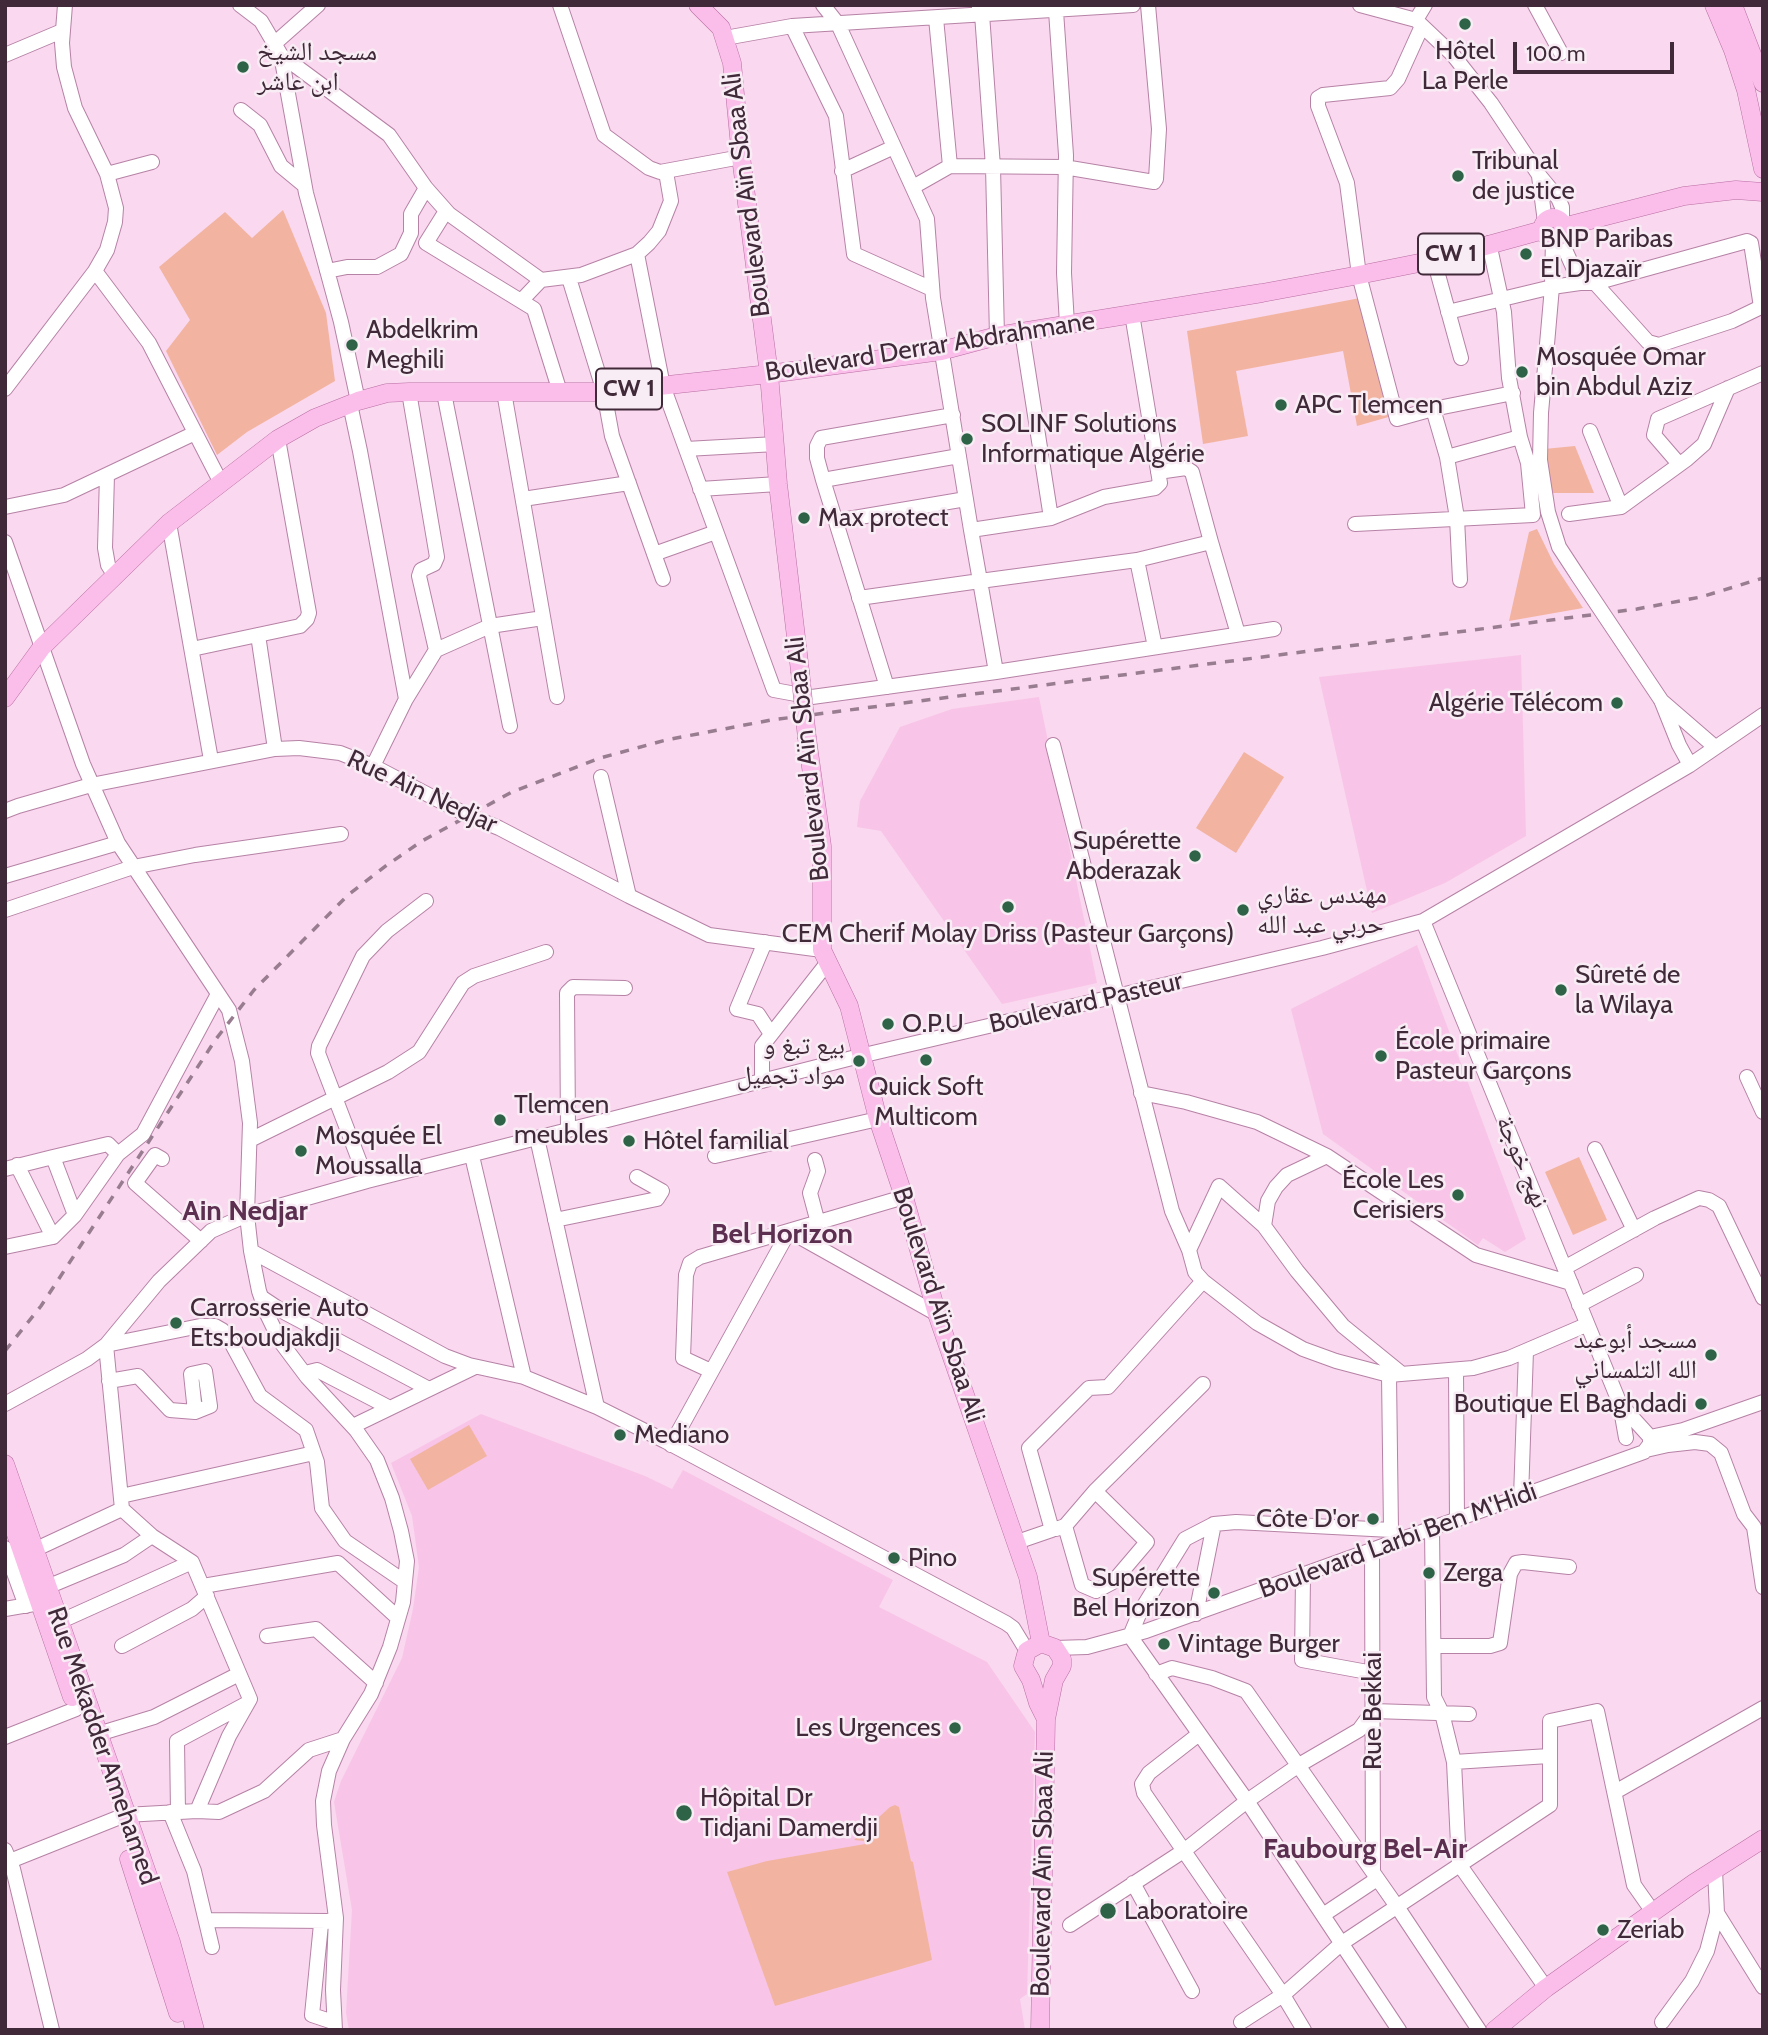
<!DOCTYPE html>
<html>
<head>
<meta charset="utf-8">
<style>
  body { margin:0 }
  #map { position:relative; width:1768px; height:2035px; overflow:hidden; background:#fad8ef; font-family:Cabin,sans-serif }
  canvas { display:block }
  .frame { position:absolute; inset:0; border:7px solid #402a39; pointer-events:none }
  .scale { position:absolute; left:1513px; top:42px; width:161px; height:32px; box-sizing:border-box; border:4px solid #402a39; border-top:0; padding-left:9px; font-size:21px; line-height:24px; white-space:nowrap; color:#402a39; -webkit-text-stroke:5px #f9edf5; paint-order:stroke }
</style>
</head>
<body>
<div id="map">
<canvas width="1768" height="2035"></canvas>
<div class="frame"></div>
<div class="scale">100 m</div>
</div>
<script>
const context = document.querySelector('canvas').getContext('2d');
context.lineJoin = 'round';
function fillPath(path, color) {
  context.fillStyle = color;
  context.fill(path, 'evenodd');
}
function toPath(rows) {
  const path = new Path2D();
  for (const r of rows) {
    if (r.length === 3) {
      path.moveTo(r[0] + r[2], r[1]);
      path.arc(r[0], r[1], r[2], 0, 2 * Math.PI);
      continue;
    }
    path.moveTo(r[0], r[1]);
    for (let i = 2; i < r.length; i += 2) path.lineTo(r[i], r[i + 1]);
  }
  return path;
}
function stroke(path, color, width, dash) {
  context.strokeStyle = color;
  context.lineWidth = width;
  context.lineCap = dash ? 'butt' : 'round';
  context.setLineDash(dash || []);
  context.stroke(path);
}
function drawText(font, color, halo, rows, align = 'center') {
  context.font = font + ' Cabin,"Noto Naskh Arabic",sans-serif';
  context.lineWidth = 5;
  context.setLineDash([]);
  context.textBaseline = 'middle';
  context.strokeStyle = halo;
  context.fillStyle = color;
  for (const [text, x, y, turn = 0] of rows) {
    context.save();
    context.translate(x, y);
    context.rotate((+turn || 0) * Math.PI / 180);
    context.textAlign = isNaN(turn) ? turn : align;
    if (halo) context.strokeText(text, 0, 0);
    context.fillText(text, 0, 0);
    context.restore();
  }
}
const built = toPath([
  [1521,655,1526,836,1445,883,1372,913,1319,677],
  [1039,697,1097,983,1002,1004,881,831,857,827,860,801,900,727,952,709],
  [1417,945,1526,1239,1505,1252,1483,1238,1478,1245,1323,1134,1291,1009],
  [481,1414,645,1476,672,1489,683,1470,893,1580,879,1607,987,1662,1035,1732,1027,1994,1020,1999,1025,2030,349,2030,346,2013,352,1910,334,1802,341,1781,402,1658,413,1609,419,1567,412,1516,391,1463]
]);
const green = toPath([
  [283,210,326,313,335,381,247,432,217,455,166,351,190,320,159,267,225,212,252,238],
  [1360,298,1392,416,1357,426,1343,351,1236,371,1248,436,1203,444,1187,331],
  [1575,446,1594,493,1549,493,1544,449],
  [1537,529,1554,564,1583,608,1509,621,1529,532],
  [1244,752,1284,777,1236,853,1196,828],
  [1579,1157,1607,1220,1573,1235,1545,1172],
  [469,1425,487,1456,428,1490,410,1459],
  [895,1805,899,1807,911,1861,913,1862,932,1960,775,2006,727,1872,767,1861,865,1844,864,1841,854,1840,890,1807]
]);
const minor = toPath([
  [240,5,261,21,281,55,306,193,341,322,358,401],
  [560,5,604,135,649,168,660,172,741,157],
  [823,5,838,24,927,219,933,298,971,530,1051,518,1022,332],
  [1360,5,1416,20,1453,55,1491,103,1539,175,1558,198,1562,207,1562,223],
  [1535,5,1561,53],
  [979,7,982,14,993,167,997,336],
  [1056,11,1066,155,1064,273,1067,324],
  [1416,20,1425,5],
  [792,26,836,116,854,254,932,289],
  [1422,26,1398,79,1390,88,1323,95,1318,98,1318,106,1347,183,1359,275,1397,419,1433,409,1513,393],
  [725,38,792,26,1133,5],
  [274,44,318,5],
  [5,55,62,31],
  [281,55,389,135,426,188,449,214,541,280,581,275,637,254,649,243,659,231,671,201,666,172],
  [241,110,260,125,281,166,304,185],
  [950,166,1064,167,1154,182,1156,179,1159,129,1148,5],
  [842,171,894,147],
  [107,174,152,162],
  [1539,176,1545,222],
  [913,187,950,166,936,18],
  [446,211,426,243,534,309,560,392],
  [1559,236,1580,283],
  [1553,238,1552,287,1541,413,1540,460,1548,512,1559,547,1578,576],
  [637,254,663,386,774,690,812,697,996,672,1274,629],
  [1434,260,1461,358],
  [95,271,149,343,220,481],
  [327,271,347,267,377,267,401,254,411,233,411,214,426,188],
  [569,278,604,392,612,436,663,579],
  [521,301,541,280],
  [1448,312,1552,287,1580,283,1595,283,1747,241,1751,243,1761,307,1732,321,1659,345,1648,342,1595,283],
  [5,389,95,271,107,250,115,222,116,208,107,174,75,108,64,67,62,43,65,5],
  [409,392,437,557,434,564,421,570,419,576,436,650],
  [504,392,557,697],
  [444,393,510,726],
  [350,404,360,451,406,699,373,766],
  [1433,409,1447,457,1457,518,1460,580],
  [953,415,821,438,817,446,817,458,823,480,959,456],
  [1590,431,1621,507],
  [686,449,776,444],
  [1447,457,1520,437],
  [1679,464,1654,435,1658,419,1763,373],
  [1158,472,1186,468,1192,472,1211,542],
  [107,475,105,548,108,565,115,576],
  [823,480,887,687],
  [700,489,778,484],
  [523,499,629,483],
  [5,507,64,495,195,433],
  [1569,514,1621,507,1687,459,1704,444,1728,388],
  [1051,518,1104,497,1155,488,1160,483,1132,314],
  [836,521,966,499],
  [169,523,211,760],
  [1355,524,1533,515,1528,463,1520,437,1509,378,1504,312,1489,243],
  [971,530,980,581,1137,560,1155,647],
  [5,542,83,764,118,843,229,1010,242,1061,250,1123,247,1215,251,1251,259,1291,267,1314,280,1341,307,1377,356,1430,377,1460,392,1498,401,1531,407,1561,403,1602,390,1647,371,1694,343,1739,329,1771,323,1801,324,1825,336,1918,333,1990,335,2030],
  [654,554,716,532],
  [1137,560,1211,542,1238,634],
  [859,598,980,581,996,672],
  [258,635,275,749],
  [192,649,300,626,307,619,309,613,278,439],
  [406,699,436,650,490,626,543,618],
  [1661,700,1679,745,1690,765],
  [1663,702,1715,747],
  [1053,745,1172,1211,1189,1250,1195,1272,1203,1281,1257,1323,1303,1349,1336,1361,1389,1375,1473,1368,1509,1358,1586,1325],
  [601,777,629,896],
  [5,811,18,806,91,785,275,749,299,748,340,753,373,766,467,815,499,828,629,896,709,935,822,950],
  [5,876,118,843],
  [5,910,133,867,195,855,341,834],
  [1423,921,1620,1404,1626,1438],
  [765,942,737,1009,758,1014,771,1034],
  [1747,1077,1763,1112],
  [762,1081,762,1046,828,962],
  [1141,1093,1186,1102,1257,1122,1327,1156,1476,1255,1571,1283],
  [568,1130,567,993,573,987,625,988],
  [537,1138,597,1407],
  [250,1140,388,1072,419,1052,463,983,474,976,546,952],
  [1595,1149,1634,1230],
  [118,1154,108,1144,53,1157,75,1215,118,1154,143,1134,218,994],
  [472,1156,524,1377],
  [715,1156,878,1119],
  [1327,1156,1287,1175,1276,1187,1268,1201,1264,1226,1297,1271,1343,1326,1402,1374],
  [162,1159,155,1155,135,1183,201,1241],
  [815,1160,818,1171,810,1193,818,1223],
  [17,1165,53,1237,75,1215],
  [5,1169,53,1157],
  [367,1181,318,1053,319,1046,363,956,387,931,426,901],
  [555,1220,657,1199,662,1191,637,1177],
  [5,1247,53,1237],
  [1189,1250,1219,1186,1264,1226],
  [251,1251,445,1356,469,1365,524,1377,597,1407,665,1441,1006,1623,1013,1628,1027,1651],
  [1566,1267,1655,1218,1699,1198,1709,1200,1719,1206,1763,1298],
  [261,1297,282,1311,429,1389],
  [1579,1305,1636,1275],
  [1456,1370,1457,1520],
  [711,1371,683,1358,686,1275,690,1263,700,1257,904,1197],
  [305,1373,317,1370,390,1408],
  [1389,1375,1391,1530],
  [109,1381,138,1376,170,1410,195,1412,191,1374,205,1371,210,1406,195,1412],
  [5,1404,87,1359,106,1345,159,1281,211,1231,247,1215,367,1181,860,1056,1322,948,1423,921,1690,765,1763,715],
  [353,1426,475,1367],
  [1650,1437,1683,1430,1763,1402],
  [671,1445,789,1231,937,1314],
  [1646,1450,1668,1445,1695,1442,1710,1444,1721,1453,1744,1514,1754,1527,1763,1587],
  [121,1496,314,1453],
  [1521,1497,1526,1351],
  [1065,1526,1082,1585,1096,1591,1113,1582,1147,1542,1095,1491],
  [1056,1529,1065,1526,1095,1491,1203,1384],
  [1432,1529,1434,1697,1442,1713,1454,1762,1459,1864,1546,1988],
  [1017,1542,1052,1530,1029,1448,1089,1388,1108,1387,1203,1281],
  [5,1548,26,1606],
  [34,1550,122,1509],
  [1372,1550,1373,1872],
  [1303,1576,1302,1660,1373,1673],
  [203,1586,338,1563,398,1618],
  [47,1587,124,1555,152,1536],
  [5,1609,34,1604],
  [1196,1614,1214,1524,1236,1522,1391,1530,1397,1542],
  [59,1622,192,1562],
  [267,1636,316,1629,376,1683],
  [1130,1636,1247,1801,1399,2030],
  [1130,1636,1140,1612,1185,1539,1214,1524],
  [122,1646,192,1609,207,1596],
  [1434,1646,1490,1646,1500,1643,1510,1574,1516,1563,1523,1562,1569,1567],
  [1055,1648,1087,1647,1146,1631,1644,1452,1650,1444,1650,1437,1620,1404],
  [1156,1674,1172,1668,1212,1678,1246,1691,1398,1908,1479,2030],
  [98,1734,154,1717,239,1674],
  [1199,1734,1149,1773,1142,1784,1144,1793,1283,1995,1304,2030],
  [5,1737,76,1709],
  [343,1739,309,1750,264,1791,219,1812,197,1811,229,1736,250,1699,192,1562,152,1536,122,1509,106,1345,200,1326,215,1326,222,1330,227,1335,260,1396,306,1430,317,1462,322,1508,345,1541,405,1582],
  [1454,1762,1549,1756],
  [1615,1792,1763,1708],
  [170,1812,194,1871,212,1947],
  [178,1812,177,1741,246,1704],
  [5,1850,13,1869,52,2030],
  [10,1861,125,1815,197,1811],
  [1133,1883,1192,1991],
  [1717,1913,1763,1987],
  [1323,1915,1377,1879],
  [206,1920,328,1921],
  [1070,1925,1185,1850,1247,1801,1299,1765,1359,1730,1373,1711,1469,1714],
  [333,2022,312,2015,321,1924,336,1918],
  [1241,2022,1283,1995,1342,1943,1550,1805,1550,1721,1597,1711,1634,1885,1653,1912],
  [1662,2022,1692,1981,1707,1951,1717,1913,1715,1870]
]);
const major = toPath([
  [698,5,721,28,732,63,741,157,769,374,778,484,800,671],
  [1714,5,1733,50,1746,90,1763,169],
  [1733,5,1763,83],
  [1553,228,10],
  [1563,227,1684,196,1736,190,1763,192],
  [5,698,42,647,169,523,278,439,315,418,358,401,387,393,409,392,604,392,769,374,941,351,997,336,1262,293,1359,275,1434,260,1543,230],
  [807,738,822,846,822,950,849,1006,878,1119,904,1197,937,1314,1028,1577,1041,1643],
  [5,1464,171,1942,195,2030],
  [5,1502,72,1697],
  [129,1859,178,2013],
  [1040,2030,1046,1719,1054,1680,1062,1666,1062,1659,1055,1648,1041,1643,1027,1651,1023,1666,1031,1680,1038,1703,1046,1719],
  [1495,2030,1546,1988,1694,1883,1763,1839]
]);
const rail = toPath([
  [5,1351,41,1306,216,1039,254,990,348,895,387,865,422,841,512,792,600,758,666,740,771,720,1637,609,1701,597,1763,578]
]);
const minorBridge = toPath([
  [1578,576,1661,700]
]);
const majorBridge = toPath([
  [800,671,807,738]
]);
const markers = [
  [1465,24,7,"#2f6348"],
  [243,67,7,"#2f6348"],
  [1458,176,7,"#2f6348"],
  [1526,254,7,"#2f6348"],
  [352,345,7,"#2f6348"],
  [1522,372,7,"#2f6348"],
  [1281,405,7,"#2f6348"],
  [967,439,7,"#2f6348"],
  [804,518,7,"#2f6348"],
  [1617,703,7,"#2f6348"],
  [1195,856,7,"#2f6348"],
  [1008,907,7,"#2f6348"],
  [1243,910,7,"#2f6348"],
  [1561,990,7,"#2f6348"],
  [888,1024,7,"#2f6348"],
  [1381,1056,7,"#2f6348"],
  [926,1060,7,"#2f6348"],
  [859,1061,7,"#2f6348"],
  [500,1120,7,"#2f6348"],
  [629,1141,7,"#2f6348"],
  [301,1151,7,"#2f6348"],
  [1458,1195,7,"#2f6348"],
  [176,1323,7,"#2f6348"],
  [1711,1355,7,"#2f6348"],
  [1701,1404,7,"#2f6348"],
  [620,1435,7,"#2f6348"],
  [1373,1519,7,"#2f6348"],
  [894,1558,7,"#2f6348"],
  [1429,1573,7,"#2f6348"],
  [1214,1593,7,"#2f6348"],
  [1164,1644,7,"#2f6348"],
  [955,1728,7,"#2f6348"],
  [684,1813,9,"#2f6348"],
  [1108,1911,9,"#2f6348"],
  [1603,1930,7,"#2f6348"]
];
const shields = [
  [1451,254,66],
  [629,389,66]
];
const shieldNames = [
  ["CW 1",1451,254],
  ["CW 1",629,389]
];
const poiNames = [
  ["Hôtel",1465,51,"center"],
  ["La Perle",1465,81,"center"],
  ["مسجد الشيخ",257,52],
  ["ابن عاشر",257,82],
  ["Tribunal",1472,161],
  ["de justice",1472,191],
  ["BNP Paribas",1540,239],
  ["El Djazaïr",1540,269],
  ["Abdelkrim",366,330],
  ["Meghili",366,360],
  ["Mosquée Omar",1536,357],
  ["bin Abdul Aziz",1536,387],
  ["APC Tlemcen",1295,405],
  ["SOLINF Solutions",981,424],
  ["Informatique Algérie",981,454],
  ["Max protect",818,518],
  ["Algérie Télécom",1603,703,"right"],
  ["Supérette",1181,841,"right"],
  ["Abderazak",1181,871,"right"],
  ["مهندس عقاري",1257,895],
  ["حربي عبد الله",1257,925],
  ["CEM Cherif Molay Driss (Pasteur Garçons)",1008,934,"center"],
  ["Sûreté de",1575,975],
  ["la Wilaya",1575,1005],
  ["O.P.U",902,1024],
  ["École primaire",1395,1041],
  ["Pasteur Garçons",1395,1071],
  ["بيع تبغ و",845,1046,"right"],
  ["مواد تجميل",845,1076,"right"],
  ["Quick Soft",926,1087,"center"],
  ["Multicom",926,1117,"center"],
  ["Tlemcen",514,1105],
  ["meubles",514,1135],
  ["Mosquée El",315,1136],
  ["Moussalla",315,1166],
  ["Hôtel familial",643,1141],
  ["École Les",1444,1180,"right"],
  ["Cerisiers",1444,1210,"right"],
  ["Carrosserie Auto",190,1308],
  ["Ets:boudjakdji",190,1338],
  ["مسجد أبوعبد",1697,1340,"right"],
  ["الله التلمساني",1697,1370,"right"],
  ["Boutique El Baghdadi",1687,1404,"right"],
  ["Mediano",634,1435],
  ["Côte D'or",1359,1519,"right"],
  ["Pino",908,1558],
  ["Zerga",1443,1573],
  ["Supérette",1200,1578,"right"],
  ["Bel Horizon",1200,1608,"right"],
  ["Vintage Burger",1178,1644],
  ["Les Urgences",941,1728,"right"],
  ["Hôpital Dr",700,1798],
  ["Tidjani Damerdji",700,1828],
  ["Laboratoire",1124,1911],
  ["Zeriab",1617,1930]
];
const streetNames = [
  ["Boulevard Aïn Sbaa Ali",747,195,-97],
  ["Boulevard Derrar Abdrahmane",930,347,-9],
  ["Boulevard Aïn Sbaa Ali",808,759,-96],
  ["Rue Ain Nedjar",422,792,25],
  ["Boulevard Pasteur",1086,1003,-13],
  ["نهج خوجة",1522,1162,67],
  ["Boulevard Aïn Sbaa Ali",938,1305,72],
  ["Boulevard Larbi Ben M'Hidi",1398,1541,-20],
  ["Rue Bekkai",1373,1711,-90],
  ["Rue Mekadder Amehamed",102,1746,71],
  ["Boulevard Aïn Sbaa Ali",1043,1874,-89]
];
const neighbourhoodNames = [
  ["Ain Nedjar",245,1212],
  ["Bel Horizon",782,1235],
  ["Faubourg Bel-Air",1365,1850]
];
fillPath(built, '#f8c5e8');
fillPath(green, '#f2b4a1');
stroke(minor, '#b682a6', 16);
stroke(major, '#b86ea3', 19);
stroke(minor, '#fff', 14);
stroke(major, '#fbbeea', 18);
stroke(rail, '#987c8f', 3.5, [9, 9]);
stroke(minorBridge, '#b682a6', 16, []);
stroke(majorBridge, '#b86ea3', 19, []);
stroke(minorBridge, '#fff', 14);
stroke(majorBridge, '#fbbeea', 18);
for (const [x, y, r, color] of markers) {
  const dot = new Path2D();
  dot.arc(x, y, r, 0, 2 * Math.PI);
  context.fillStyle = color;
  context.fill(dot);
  stroke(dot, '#f9edf5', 2.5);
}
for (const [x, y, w] of shields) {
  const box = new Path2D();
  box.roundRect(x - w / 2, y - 20.5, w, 41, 5);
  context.fillStyle = '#f9edf5';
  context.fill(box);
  stroke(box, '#402a39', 2);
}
drawText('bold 24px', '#402a39', null, shieldNames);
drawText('26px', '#402a39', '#f9edf5', poiNames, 'left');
drawText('26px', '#402a39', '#f9edf5', streetNames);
drawText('bold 28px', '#5c2e4f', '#f9edf5', neighbourhoodNames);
</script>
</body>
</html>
